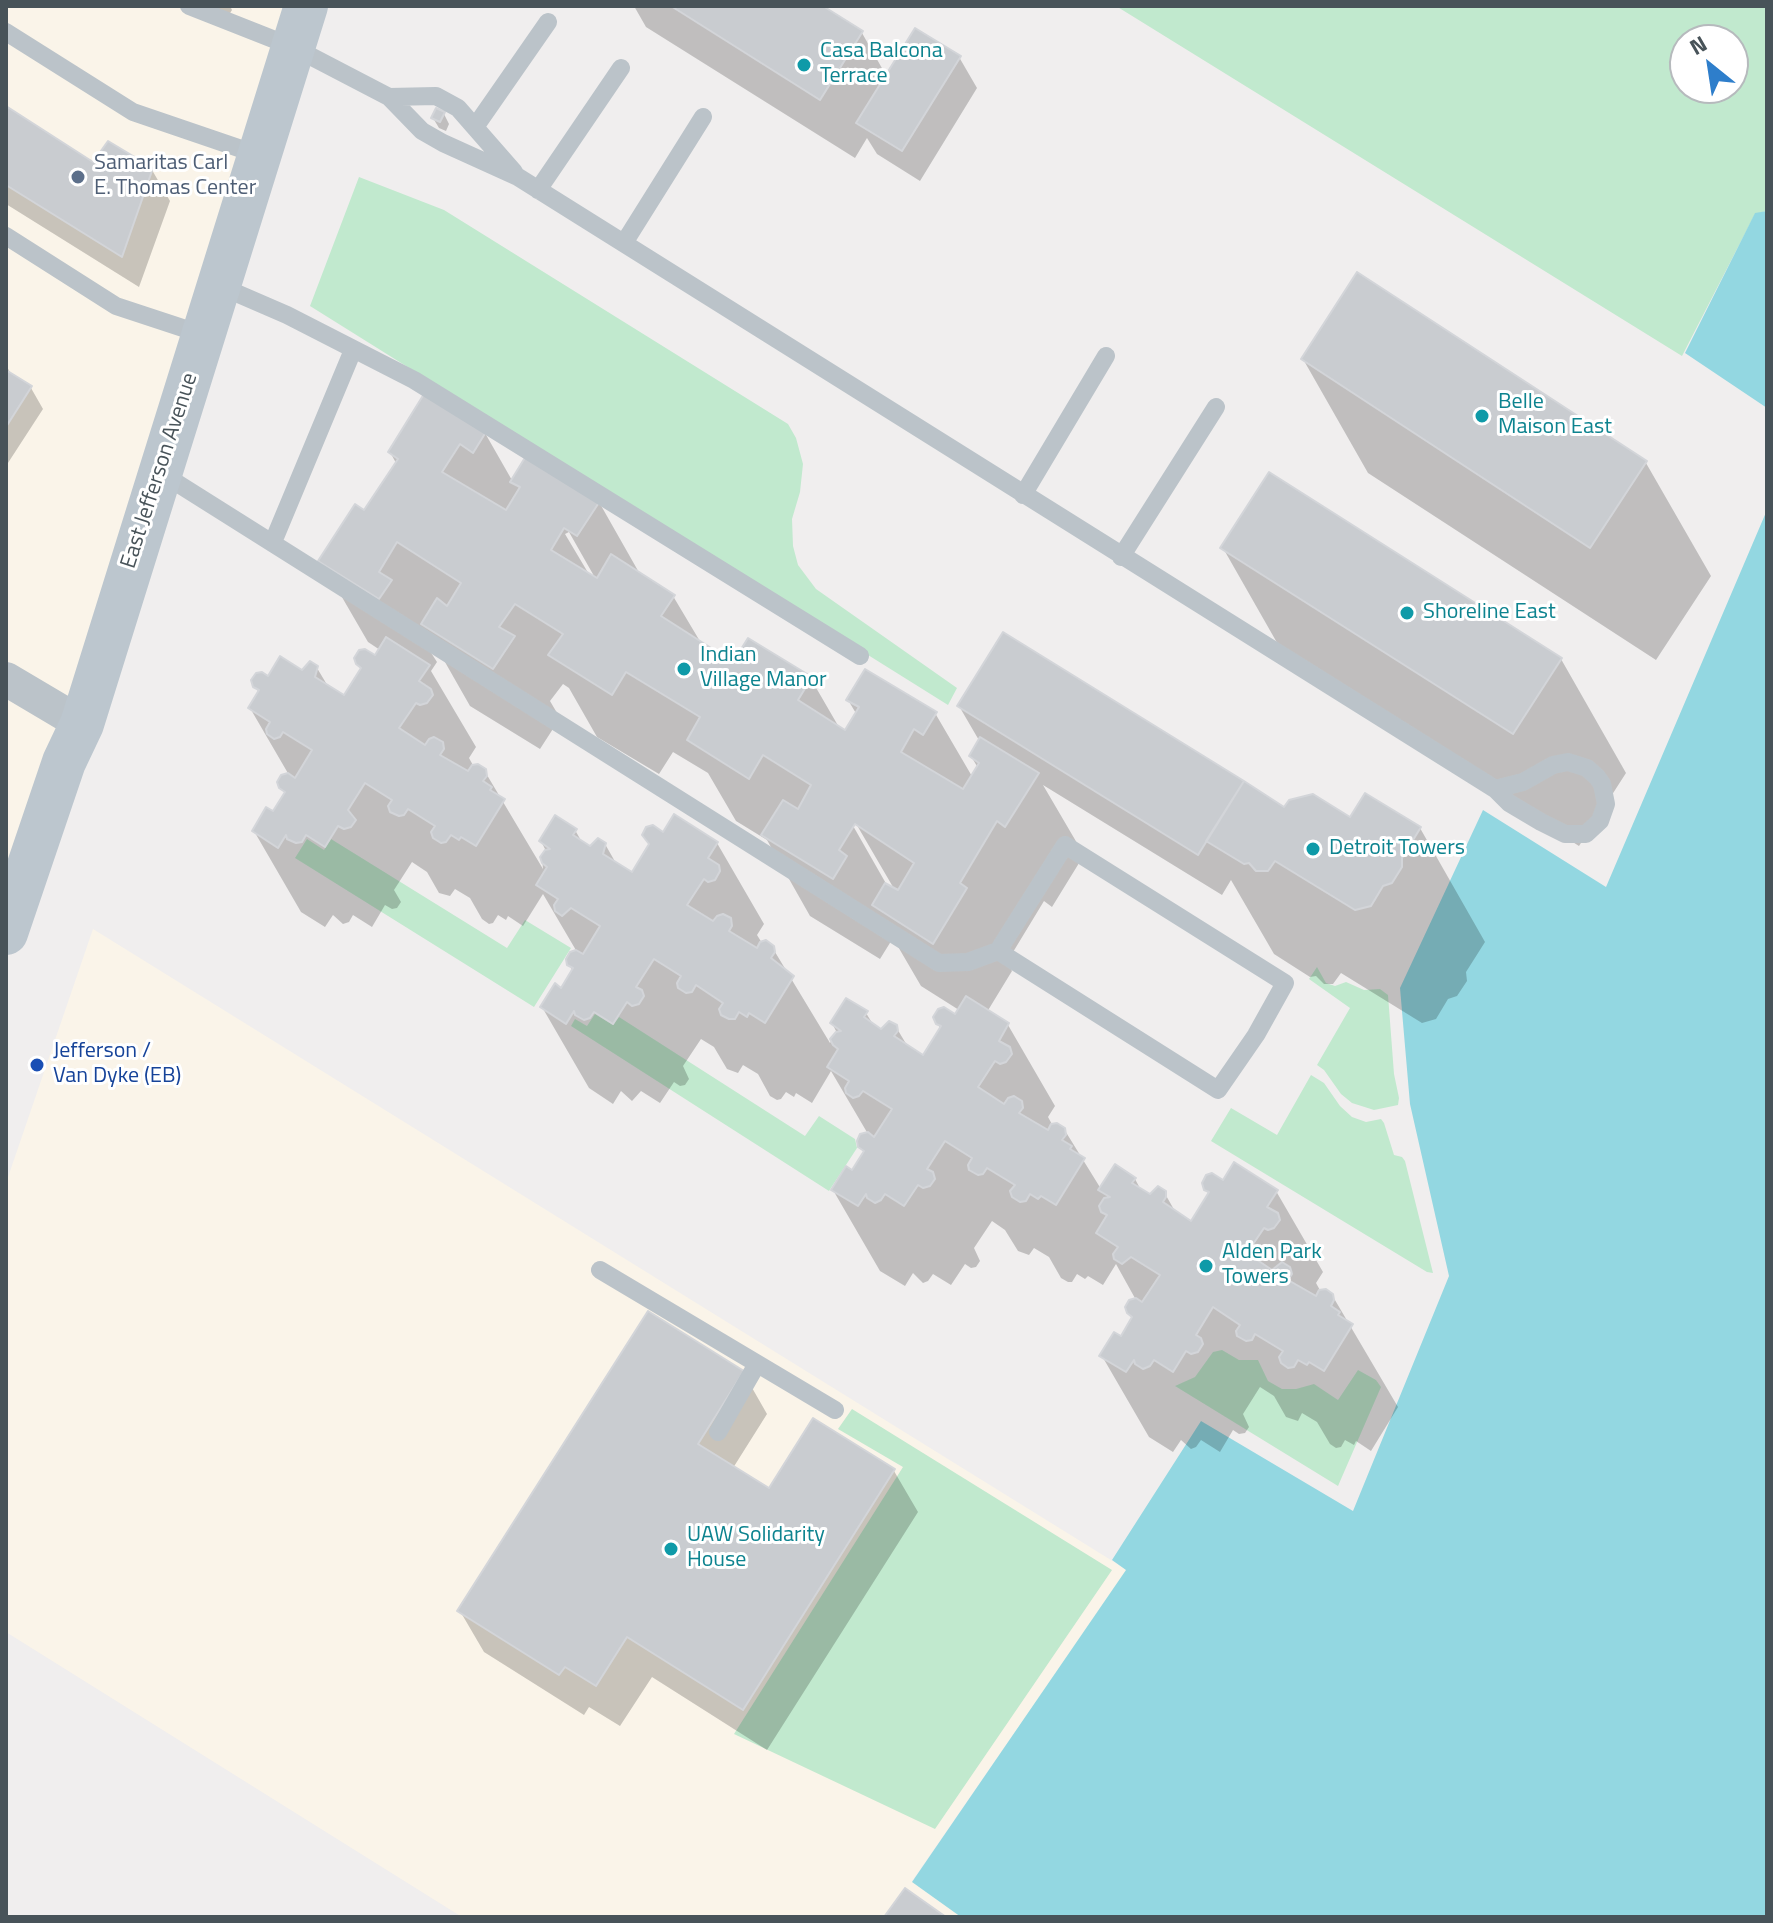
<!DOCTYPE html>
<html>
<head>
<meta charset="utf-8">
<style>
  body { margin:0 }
  #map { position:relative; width:1773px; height:1923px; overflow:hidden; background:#f0eeee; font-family:"Titillium Web",sans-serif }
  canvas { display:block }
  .frame { position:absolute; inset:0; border:8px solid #485359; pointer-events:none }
  .north { position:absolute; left:1669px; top:24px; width:80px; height:80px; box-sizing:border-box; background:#fff; border:2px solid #b6babd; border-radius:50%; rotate:330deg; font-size:22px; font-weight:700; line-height:32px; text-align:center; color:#485359 }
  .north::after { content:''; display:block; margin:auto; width:28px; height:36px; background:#2e7ecb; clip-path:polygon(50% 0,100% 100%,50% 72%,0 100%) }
</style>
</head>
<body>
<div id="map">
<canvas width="1773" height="1923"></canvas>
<div class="frame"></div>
<div class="north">N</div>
</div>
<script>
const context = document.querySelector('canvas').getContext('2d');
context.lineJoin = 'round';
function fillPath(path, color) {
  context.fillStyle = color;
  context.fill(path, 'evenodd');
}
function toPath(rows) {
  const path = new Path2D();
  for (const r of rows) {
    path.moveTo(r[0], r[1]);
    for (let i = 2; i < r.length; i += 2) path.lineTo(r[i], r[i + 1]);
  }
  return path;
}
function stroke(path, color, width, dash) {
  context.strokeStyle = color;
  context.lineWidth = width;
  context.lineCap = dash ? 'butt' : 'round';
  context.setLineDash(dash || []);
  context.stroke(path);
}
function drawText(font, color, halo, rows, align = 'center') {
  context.font = font + ' "Titillium Web",sans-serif';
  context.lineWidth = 6;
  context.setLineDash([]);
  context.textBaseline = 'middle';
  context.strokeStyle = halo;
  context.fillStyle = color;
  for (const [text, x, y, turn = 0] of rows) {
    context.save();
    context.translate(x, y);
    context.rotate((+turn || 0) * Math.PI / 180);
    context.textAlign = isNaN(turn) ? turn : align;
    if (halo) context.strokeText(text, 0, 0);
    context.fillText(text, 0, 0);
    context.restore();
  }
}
const commercial = toPath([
  [6,6,306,6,6,933],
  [93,929,1127,1570,912,1881,961,1917,462,1917,6,1632,6,1183]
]);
const green = toPath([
  [1116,6,1767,6,1767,211,1755,214,1682,356],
  [1685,40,1733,40,1733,88,1685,88],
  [359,177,444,210,788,424,796,438,803,464,800,492,792,519,793,546,798,565,816,589,957,688,948,705,310,306],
  [307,839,324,850,331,839,507,948,525,920,571,948,534,1007,295,858],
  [1317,967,1326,983,1335,986,1346,982,1364,990,1380,989,1388,995,1394,1074,1399,1098,1398,1105,1374,1110,1352,1103,1341,1094,1324,1070,1317,1065,1350,1008,1309,979],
  [595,1014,613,1025,619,1017,805,1136,819,1116,855,1139,857,1148,829,1191,571,1026,575,1019,587,1026],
  [1311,1075,1324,1083,1340,1106,1352,1117,1366,1122,1381,1119,1384,1123,1394,1155,1402,1157,1405,1161,1433,1273,1427,1272,1211,1141,1231,1108,1277,1135],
  [1222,1350,1239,1360,1258,1360,1268,1381,1282,1389,1296,1389,1314,1384,1338,1400,1358,1370,1376,1380,1381,1387,1338,1486,1175,1386,1195,1377,1213,1352],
  [852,1409,1112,1570,935,1829,734,1734,903,1467,838,1429]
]);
const water = toPath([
  [1767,211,1767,408,1685,353,1755,213],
  [1767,510,1767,1917,961,1917,912,1882,1126,1570,1112,1560,1201,1421,1353,1511,1449,1276,1410,1104,1400,988,1483,810,1606,887]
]);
const shadow = toPath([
  [195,6,230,6,232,10,223,24],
  [634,6,819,6,862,33,887,77,959,57,977,88,920,181,877,154,867,138,855,158,646,27],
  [6,108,94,165,152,170,170,201,139,287,6,204],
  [444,114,449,124,446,131,439,128,433,118],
  [1303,359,1646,463,1711,576,1656,660,1368,473],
  [6,365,12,376,31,388,43,409,6,466],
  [485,433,513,482,599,502,641,576,673,596,701,643,734,664,749,641,811,679,840,729,846,733,857,715,848,700,935,713,973,778,978,768,971,756,980,742,959,706,1285,810,1420,828,1485,942,1466,972,1467,981,1457,996,1448,999,1436,1019,1422,1023,1341,973,1333,984,1324,984,1316,976,1310,977,1274,954,1231,880,1222,895,1043,785,1084,855,1052,907,1044,901,1007,962,1012,971,987,1012,1008,1025,1055,1106,1048,1117,1053,1126,1064,1129,1101,1189,1135,1179,1142,1192,1150,1197,1164,1192,1176,1213,1192,1223,1209,1195,1206,1189,1223,1183,1276,1191,1323,1272,1316,1283,1321,1292,1332,1295,1398,1407,1371,1451,1356,1441,1354,1445,1345,1440,1341,1447,1336,1448,1330,1444,1317,1422,1302,1413,1298,1421,1286,1417,1274,1396,1260,1387,1243,1414,1249,1427,1245,1433,1239,1434,1233,1430,1220,1452,1201,1440,1196,1447,1191,1449,1181,1440,1173,1452,1149,1437,1102,1356,1122,1339,1133,1320,1128,1312,1136,1300,1116,1264,1103,1285,1088,1276,1085,1279,1077,1274,1072,1282,1068,1282,1061,1278,1049,1257,1034,1248,1029,1255,1018,1251,1005,1230,992,1221,974,1248,980,1261,976,1267,971,1268,965,1264,951,1285,933,1274,928,1281,923,1283,913,1273,905,1286,880,1271,833,1190,853,1172,865,1154,860,1146,868,1134,831,1071,812,1103,796,1093,794,1097,786,1092,781,1099,777,1100,770,1096,758,1074,743,1065,738,1073,727,1069,714,1047,701,1039,683,1066,689,1079,685,1085,680,1086,674,1082,660,1103,641,1091,632,1101,621,1091,613,1104,589,1088,542,1007,562,990,573,972,569,964,577,952,543,894,523,926,508,916,506,920,498,915,493,923,489,924,482,919,470,898,455,889,450,896,439,893,427,872,412,862,394,890,401,902,397,908,392,909,385,905,372,927,353,915,349,922,343,924,333,915,325,927,301,912,254,831,273,814,286,795,281,787,289,775,250,708,259,693,255,686,268,678,317,668,329,688,344,698,362,671,358,664,376,658,380,650,368,642,321,561,365,513,396,463,390,452],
  [569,532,594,576,590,576,565,534],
  [433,641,470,706,540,749,560,718,550,701,563,684,569,688,597,737,659,774,673,752,708,773,736,821,767,840,810,916,880,959,893,938,921,986,959,1010,955,1017,937,1023,941,1029,924,1057,908,1047,896,1027,881,1031,874,1026,866,1013,832,1023,837,1033,830,1043,772,947,762,943,757,935,764,924,717,843,664,834,633,875,617,865,605,844,590,849,583,844,575,830,541,841,546,851,542,858,543,869,484,770,474,767,469,758,476,747,431,671,437,662,428,648],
  [851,815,893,887,888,887,848,817],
  [1223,548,1561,659,1626,773,1579,846,1288,662],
  [743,1372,767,1414,733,1468,769,1490,894,1471,918,1512,767,1750,652,1677,620,1726,589,1707,584,1715,484,1652,460,1611]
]);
const building = toPath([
  [671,6,823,6,863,31,820,100,671,6],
  [915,28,961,56,902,151,856,123,915,28],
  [6,106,93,162,108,141,153,168,122,257,6,185,6,106],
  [436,108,445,112,440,122,431,118,436,108],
  [1357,272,1647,461,1590,548,1301,359,1357,272],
  [6,370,32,386,6,427,6,370],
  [424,394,486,432,473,453,460,444,442,472,506,510,520,487,510,482,526,456,600,501,577,536,564,528,551,550,597,578,611,554,675,595,661,616,733,662,748,638,812,677,798,700,845,730,859,707,846,700,865,669,937,712,923,735,914,729,901,752,963,789,979,763,969,756,980,737,1039,773,1005,827,997,821,960,883,967,888,933,944,872,905,885,883,898,890,914,863,855,824,839,850,847,856,833,879,761,835,783,800,798,809,811,785,763,755,749,779,687,740,700,717,626,672,612,695,548,655,563,634,515,604,499,627,515,636,493,669,421,624,437,598,447,606,461,583,397,542,379,572,392,580,379,599,318,561,355,504,364,510,398,459,388,452,424,394],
  [1269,472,1562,658,1513,734,1220,548,1269,472],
  [1003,632,1244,781,1198,855,957,706,1003,632],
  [386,637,430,665,419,681,431,689,433,695,427,703,420,705,416,703,399,728,425,745,429,739,434,737,443,742,444,749,440,755,468,771,472,765,478,764,486,769,487,776,483,781,492,787,490,790,505,799,476,846,461,837,459,840,451,835,446,842,441,843,433,838,431,832,435,826,408,809,404,815,399,816,390,812,388,806,392,800,365,783,348,810,356,820,351,827,344,829,338,826,325,847,306,835,302,842,296,843,287,839,286,835,278,848,252,831,266,807,273,811,285,792,279,788,277,782,281,775,288,773,295,778,312,750,283,732,280,737,274,739,267,734,266,729,270,722,248,708,259,690,253,687,251,680,256,673,262,672,268,676,280,656,302,670,310,661,318,666,315,677,344,695,361,668,356,664,354,658,359,650,365,649,375,655,386,637],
  [1244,781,1284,807,1289,800,1313,794,1350,817,1365,793,1421,827,1402,858,1402,867,1392,883,1383,886,1371,906,1355,910,1275,861,1268,871,1256,871,1249,863,1244,864,1206,841,1244,781],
  [674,814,718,842,708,858,719,865,720,871,715,880,708,882,704,879,687,905,713,921,717,916,723,914,731,918,732,926,729,931,757,948,760,942,766,940,774,946,775,952,771,958,794,976,765,1023,749,1013,747,1017,739,1012,735,1019,729,1019,721,1015,719,1009,723,1003,696,985,692,992,686,993,678,988,677,983,681,976,654,959,636,987,642,990,644,996,639,1004,632,1006,627,1002,613,1024,594,1012,590,1018,584,1020,575,1015,574,1011,566,1024,540,1007,555,983,561,988,573,968,567,965,566,959,570,952,576,950,583,954,600,926,571,908,562,916,555,911,554,905,558,899,536,885,547,867,542,863,540,857,545,850,550,849,539,841,555,815,577,829,573,835,590,846,598,838,606,843,603,854,632,872,649,844,642,835,646,827,653,825,663,832,674,814],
  [966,996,1009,1023,999,1041,1010,1047,1012,1054,1006,1062,1000,1064,995,1061,978,1087,1004,1104,1008,1098,1014,1096,1022,1101,1023,1108,1019,1113,1048,1130,1051,1124,1057,1123,1065,1128,1066,1135,1062,1140,1072,1146,1070,1149,1085,1158,1056,1205,1041,1196,1038,1199,1030,1194,1026,1201,1020,1202,1012,1197,1010,1191,1015,1185,987,1168,983,1174,978,1175,969,1170,968,1165,972,1158,945,1141,927,1169,933,1172,935,1179,930,1186,923,1188,918,1185,904,1206,885,1194,881,1200,875,1203,867,1198,866,1194,858,1206,831,1190,846,1166,852,1170,864,1151,858,1147,857,1141,860,1134,868,1132,874,1137,892,1109,863,1091,859,1096,853,1098,846,1093,845,1088,849,1081,827,1067,838,1049,833,1045,830,1039,836,1032,841,1031,830,1023,846,998,868,1011,864,1017,881,1029,889,1021,897,1025,898,1031,894,1036,923,1055,941,1026,936,1024,933,1017,938,1009,944,1007,955,1014,966,996],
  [1234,1162,1278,1190,1267,1207,1278,1213,1280,1220,1274,1228,1268,1230,1264,1228,1247,1253,1272,1270,1282,1262,1290,1267,1292,1274,1288,1280,1316,1296,1319,1290,1326,1289,1333,1294,1334,1300,1331,1306,1340,1312,1338,1315,1353,1324,1324,1371,1309,1362,1307,1365,1298,1360,1294,1367,1288,1368,1281,1363,1279,1357,1283,1351,1255,1334,1252,1340,1246,1341,1237,1336,1236,1331,1240,1325,1213,1307,1196,1335,1201,1338,1203,1344,1198,1352,1191,1354,1186,1351,1173,1372,1154,1360,1150,1366,1143,1369,1135,1364,1134,1360,1126,1372,1099,1356,1114,1332,1121,1336,1132,1317,1127,1313,1125,1307,1129,1300,1136,1298,1142,1302,1160,1275,1131,1257,1122,1264,1114,1259,1113,1254,1118,1247,1096,1233,1107,1215,1101,1212,1099,1206,1104,1198,1110,1197,1098,1190,1115,1164,1136,1178,1132,1183,1150,1194,1158,1186,1166,1191,1166,1197,1163,1202,1191,1221,1209,1192,1204,1190,1202,1183,1206,1175,1212,1173,1223,1180,1234,1162],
  [648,1311,744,1371,698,1444,769,1488,813,1418,895,1469,743,1710,627,1637,596,1686,565,1667,559,1675,457,1611,648,1311],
  [905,1888,946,1917,884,1917,905,1888]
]);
const lane = toPath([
  [189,6,293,47,389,97,422,131,443,143,518,177,1495,789,1509,803,1541,822,1565,834,1586,834,1600,821,1606,804,1602,784,1597,777,1587,768,1568,762,1553,765,1523,782,1495,789],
  [6,32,133,112,259,155],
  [389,97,436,96,458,108,514,172],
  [475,127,548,22],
  [538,190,621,68],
  [6,236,116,306,204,335],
  [624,243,703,117],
  [220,286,287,315,414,380,860,656],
  [161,473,939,963,968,962,998,951,1065,845,1285,983,1256,1035,1218,1090,998,951],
  [1023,495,1106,356],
  [273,542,353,350],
  [1121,557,1216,407],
  [600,1270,835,1410],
  [718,1432,757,1364]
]);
const street = toPath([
  [6,679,82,724]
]);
const secondary = toPath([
  [6,933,64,762,82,724,306,6]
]);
const markers = [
  [804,65,8,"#0f9aa8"],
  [78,177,8,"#5c6f8a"],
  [1482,416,8,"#0f9aa8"],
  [1407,613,8,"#0f9aa8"],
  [684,669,8,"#0f9aa8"],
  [1313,849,8,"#0f9aa8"],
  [37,1065,8,"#1a4fb4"],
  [1206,1266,8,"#0f9aa8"],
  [671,1549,8,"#0f9aa8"]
];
const cultureNames = [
  ["Casa Balcona",820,52],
  ["Terrace",820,77],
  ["Belle",1498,403],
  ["Maison East",1498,428],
  ["Shoreline East",1423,613],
  ["Indian",700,656],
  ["Village Manor",700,681],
  ["Detroit Towers",1329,849],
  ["Alden Park",1222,1253],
  ["Towers",1222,1278],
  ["UAW Solidarity",687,1536],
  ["House",687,1561]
];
const serviceNames = [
  ["Samaritas Carl",94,164],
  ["E. Thomas Center",94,189]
];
const streetNames = [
  ["East Jefferson Avenue",160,471,-72]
];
const transitNames = [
  ["Jefferson /",53,1052],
  ["Van Dyke (EB)",53,1077]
];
fillPath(commercial, '#faf4e9');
fillPath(green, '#c1e9ce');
fillPath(water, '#93d7e1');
fillPath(shadow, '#0003');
fillPath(building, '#c9ccd0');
stroke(building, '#d3d5d9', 2);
stroke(lane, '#bbc3c9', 18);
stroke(street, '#bbc3c9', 34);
stroke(secondary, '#bcc6ce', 44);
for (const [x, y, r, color] of markers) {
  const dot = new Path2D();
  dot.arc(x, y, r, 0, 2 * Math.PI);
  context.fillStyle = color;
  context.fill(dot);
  stroke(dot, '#fff', 3);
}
drawText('22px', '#0d838f', '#fff', cultureNames, 'left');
drawText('22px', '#4e5e75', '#fff', serviceNames, 'left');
drawText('22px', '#485359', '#fff', streetNames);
drawText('22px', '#164399', '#fff', transitNames, 'left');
</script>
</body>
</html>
